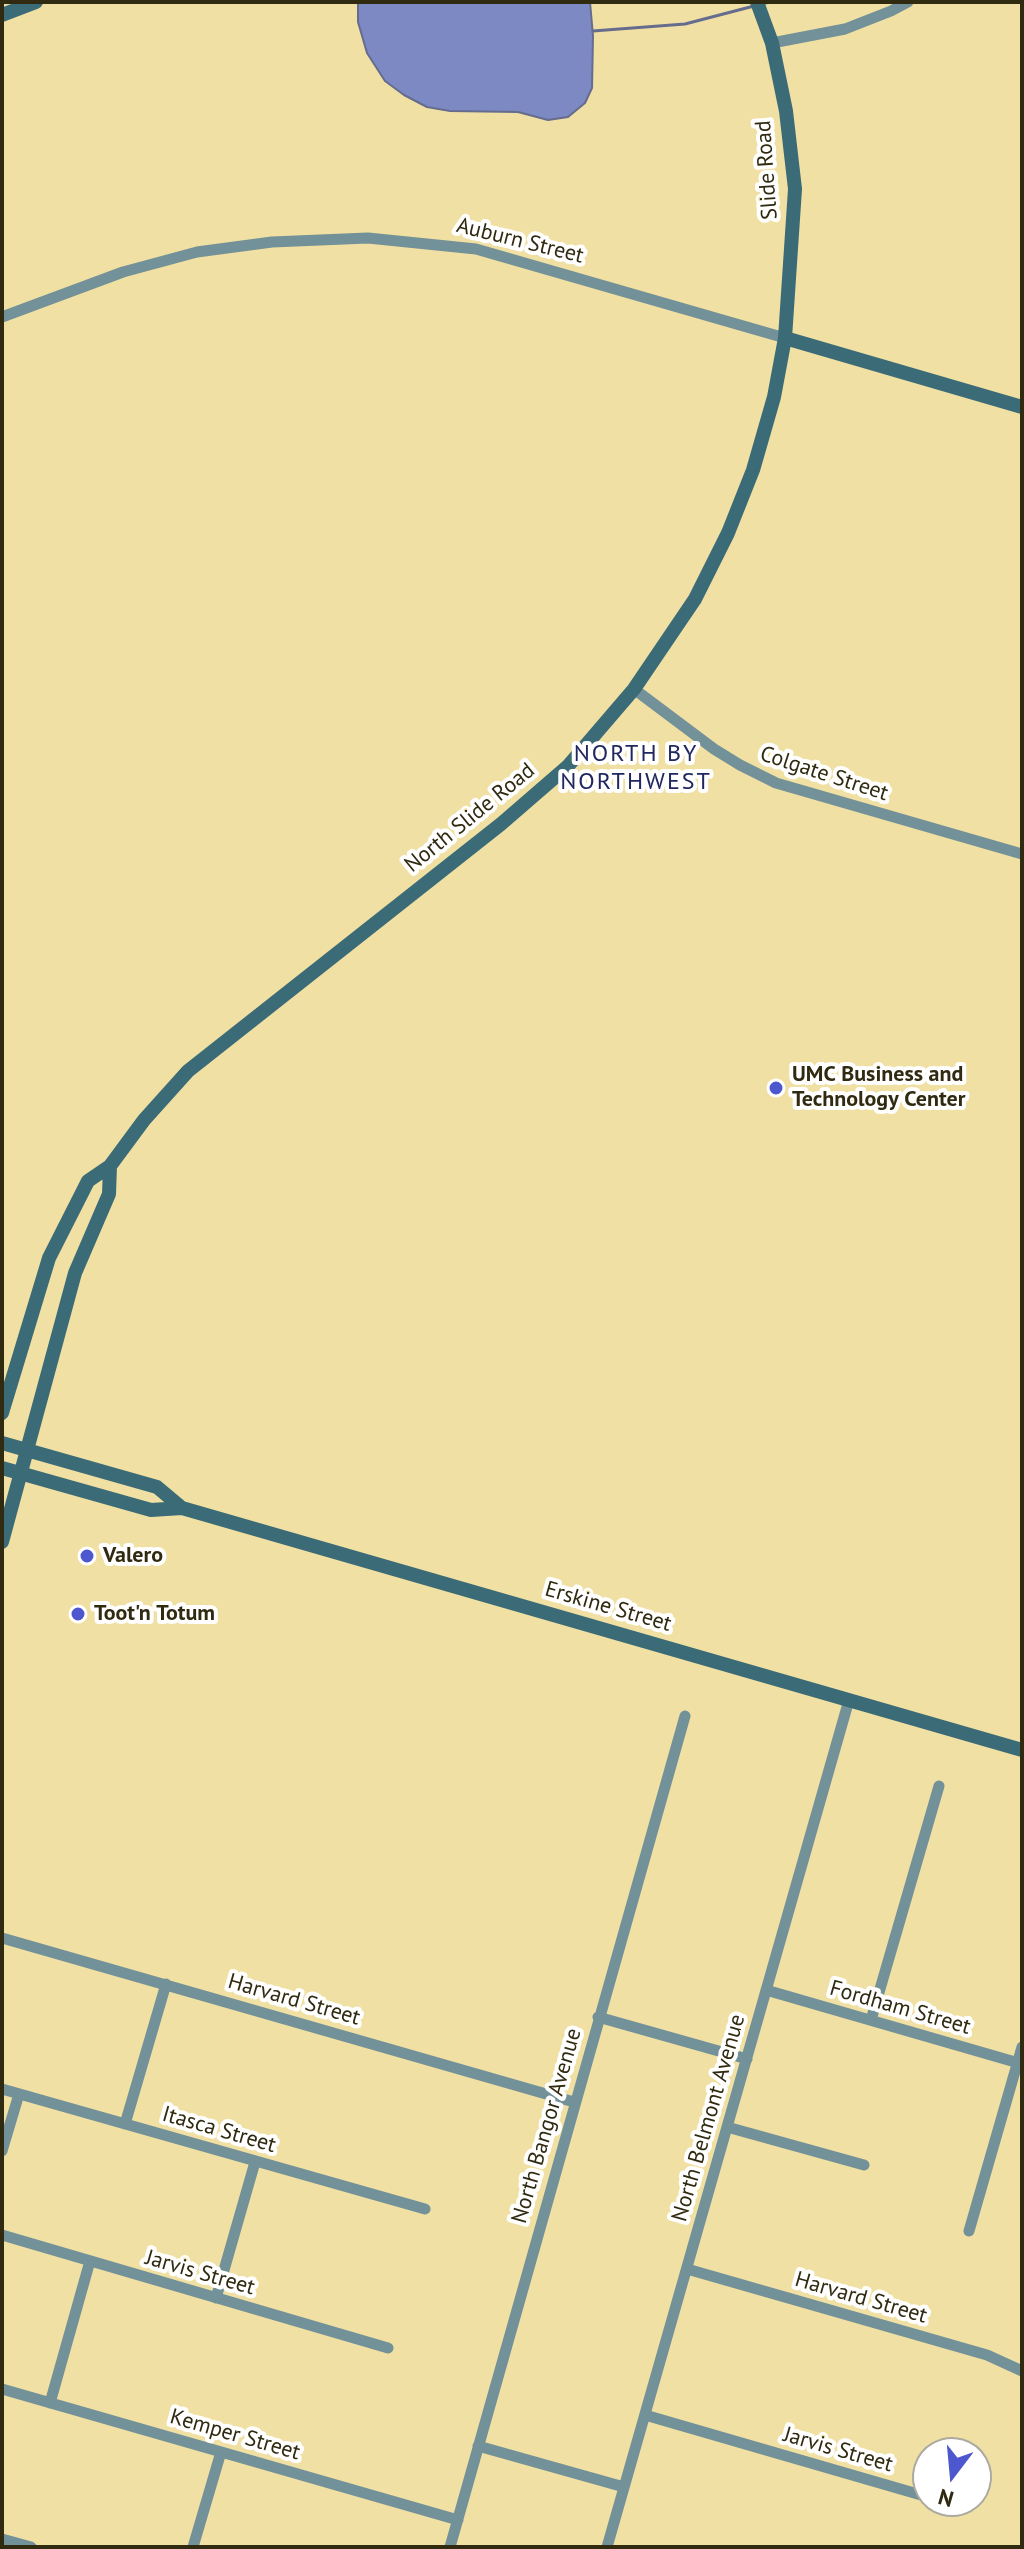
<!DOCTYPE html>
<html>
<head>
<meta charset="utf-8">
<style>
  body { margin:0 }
  #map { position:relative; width:1024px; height:2549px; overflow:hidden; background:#f1e0a3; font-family:"PT Sans",sans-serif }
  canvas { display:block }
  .frame { position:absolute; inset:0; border:4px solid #302a11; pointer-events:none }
  .north { position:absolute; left:912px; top:2437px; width:80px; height:80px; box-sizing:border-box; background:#fff; border:2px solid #acaaa0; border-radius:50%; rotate:196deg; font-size:22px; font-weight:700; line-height:32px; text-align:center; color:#302a11 }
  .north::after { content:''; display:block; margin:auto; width:28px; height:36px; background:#4d58ce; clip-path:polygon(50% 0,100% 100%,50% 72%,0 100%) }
</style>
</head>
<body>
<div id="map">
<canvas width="1024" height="2549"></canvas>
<div class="frame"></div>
<div class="north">N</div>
</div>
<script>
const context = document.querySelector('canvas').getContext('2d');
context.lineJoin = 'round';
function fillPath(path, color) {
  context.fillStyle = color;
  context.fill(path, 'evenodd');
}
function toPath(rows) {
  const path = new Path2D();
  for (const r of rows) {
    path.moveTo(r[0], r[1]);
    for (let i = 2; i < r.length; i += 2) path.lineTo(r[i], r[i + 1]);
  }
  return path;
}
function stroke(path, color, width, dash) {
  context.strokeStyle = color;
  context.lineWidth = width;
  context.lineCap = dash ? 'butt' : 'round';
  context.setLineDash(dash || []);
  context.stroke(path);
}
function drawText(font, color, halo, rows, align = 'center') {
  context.font = font + ' "PT Sans",sans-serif';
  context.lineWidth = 8;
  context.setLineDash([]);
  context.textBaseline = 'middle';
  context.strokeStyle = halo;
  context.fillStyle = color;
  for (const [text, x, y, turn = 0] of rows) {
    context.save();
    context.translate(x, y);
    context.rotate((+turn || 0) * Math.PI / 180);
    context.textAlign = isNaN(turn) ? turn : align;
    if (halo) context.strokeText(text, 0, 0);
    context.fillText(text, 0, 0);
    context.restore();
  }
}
const water = toPath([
  [358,2,590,2,593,36,592,88,585,103,568,117,548,120,518,112,450,111,427,107,404,95,385,81,367,53,358,22,358,2]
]);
const stream = toPath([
  [761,4,770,2],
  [593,31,685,24,754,6]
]);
const street = toPath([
  [772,43,845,29,891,11,908,2],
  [2,317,123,272,197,252,272,242,368,238,476,249,785,338],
  [634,689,714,749,740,765,776,783,1022,854],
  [2,1938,574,2102],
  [766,1990,1022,2064],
  [598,2017,747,2059],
  [871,2020,939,1786],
  [2,2089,425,2209],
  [125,2124,166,1984],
  [727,2127,864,2165],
  [2,2151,19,2094],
  [969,2231,1022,2047],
  [2,2235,388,2348],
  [687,2269,987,2355,1022,2371],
  [216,2298,255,2162],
  [2,2389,458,2520],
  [50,2403,90,2261],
  [645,2415,928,2497],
  [478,2446,624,2487],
  [2,2539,31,2547],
  [193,2547,221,2452],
  [450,2547,685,1716],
  [607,2547,849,1700]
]);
const secondary = toPath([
  [2,15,36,2],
  [785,338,1022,407],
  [2,1413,49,1258,88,1181,110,1166,144,1120,188,1071,501,824,568,766,634,689,695,599,728,533,753,470,774,397,785,338,795,189,786,111,772,43,757,2],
  [2,1443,157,1487,182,1508],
  [2,1468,151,1510,182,1508,1022,1750],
  [2,1542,75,1273,109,1194,110,1166]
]);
const markers = [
  [776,1088,8,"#4d58ce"],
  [87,1556,8,"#4d58ce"],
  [78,1614,8,"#4d58ce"]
];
const streetNames = [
  ["Slide Road",767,170,-94],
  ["Auburn Street",520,241,14],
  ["Colgate Street",824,774,18],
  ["North Slide Road",470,818,-39],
  ["Erskine Street",608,1607,16],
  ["Harvard Street",294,2000,16],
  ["Fordham Street",900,2008,16],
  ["North Belmont Avenue",709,2118,-74],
  ["North Bangor Avenue",547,2126,-74],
  ["Itasca Street",219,2130,16],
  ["Jarvis Street",200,2273,16],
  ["Harvard Street",861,2298,16],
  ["Kemper Street",235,2435,16],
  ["Jarvis Street",838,2450,16]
];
const poiNames = [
  ["UMC Business and",792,1075],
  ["Technology Center",792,1100],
  ["Valero",103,1556],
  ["Toot'n Totum",94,1614]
];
const neighbourhoodNames = [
  ["NORTH BY",636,754],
  ["NORTHWEST",636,782]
];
fillPath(water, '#7c89c3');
stroke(water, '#656c8e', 2);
stroke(stream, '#656c8e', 3);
stroke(street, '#729198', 11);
stroke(secondary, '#3b6b76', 14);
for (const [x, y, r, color] of markers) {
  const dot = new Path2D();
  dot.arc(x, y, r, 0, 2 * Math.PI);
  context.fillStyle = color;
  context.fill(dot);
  stroke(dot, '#fff', 3);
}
drawText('22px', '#302a11', '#fff', streetNames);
drawText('bold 22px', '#302a11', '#fff', poiNames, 'left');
context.letterSpacing = '2px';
drawText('24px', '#20275f', '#fff', neighbourhoodNames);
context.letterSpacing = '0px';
</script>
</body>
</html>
